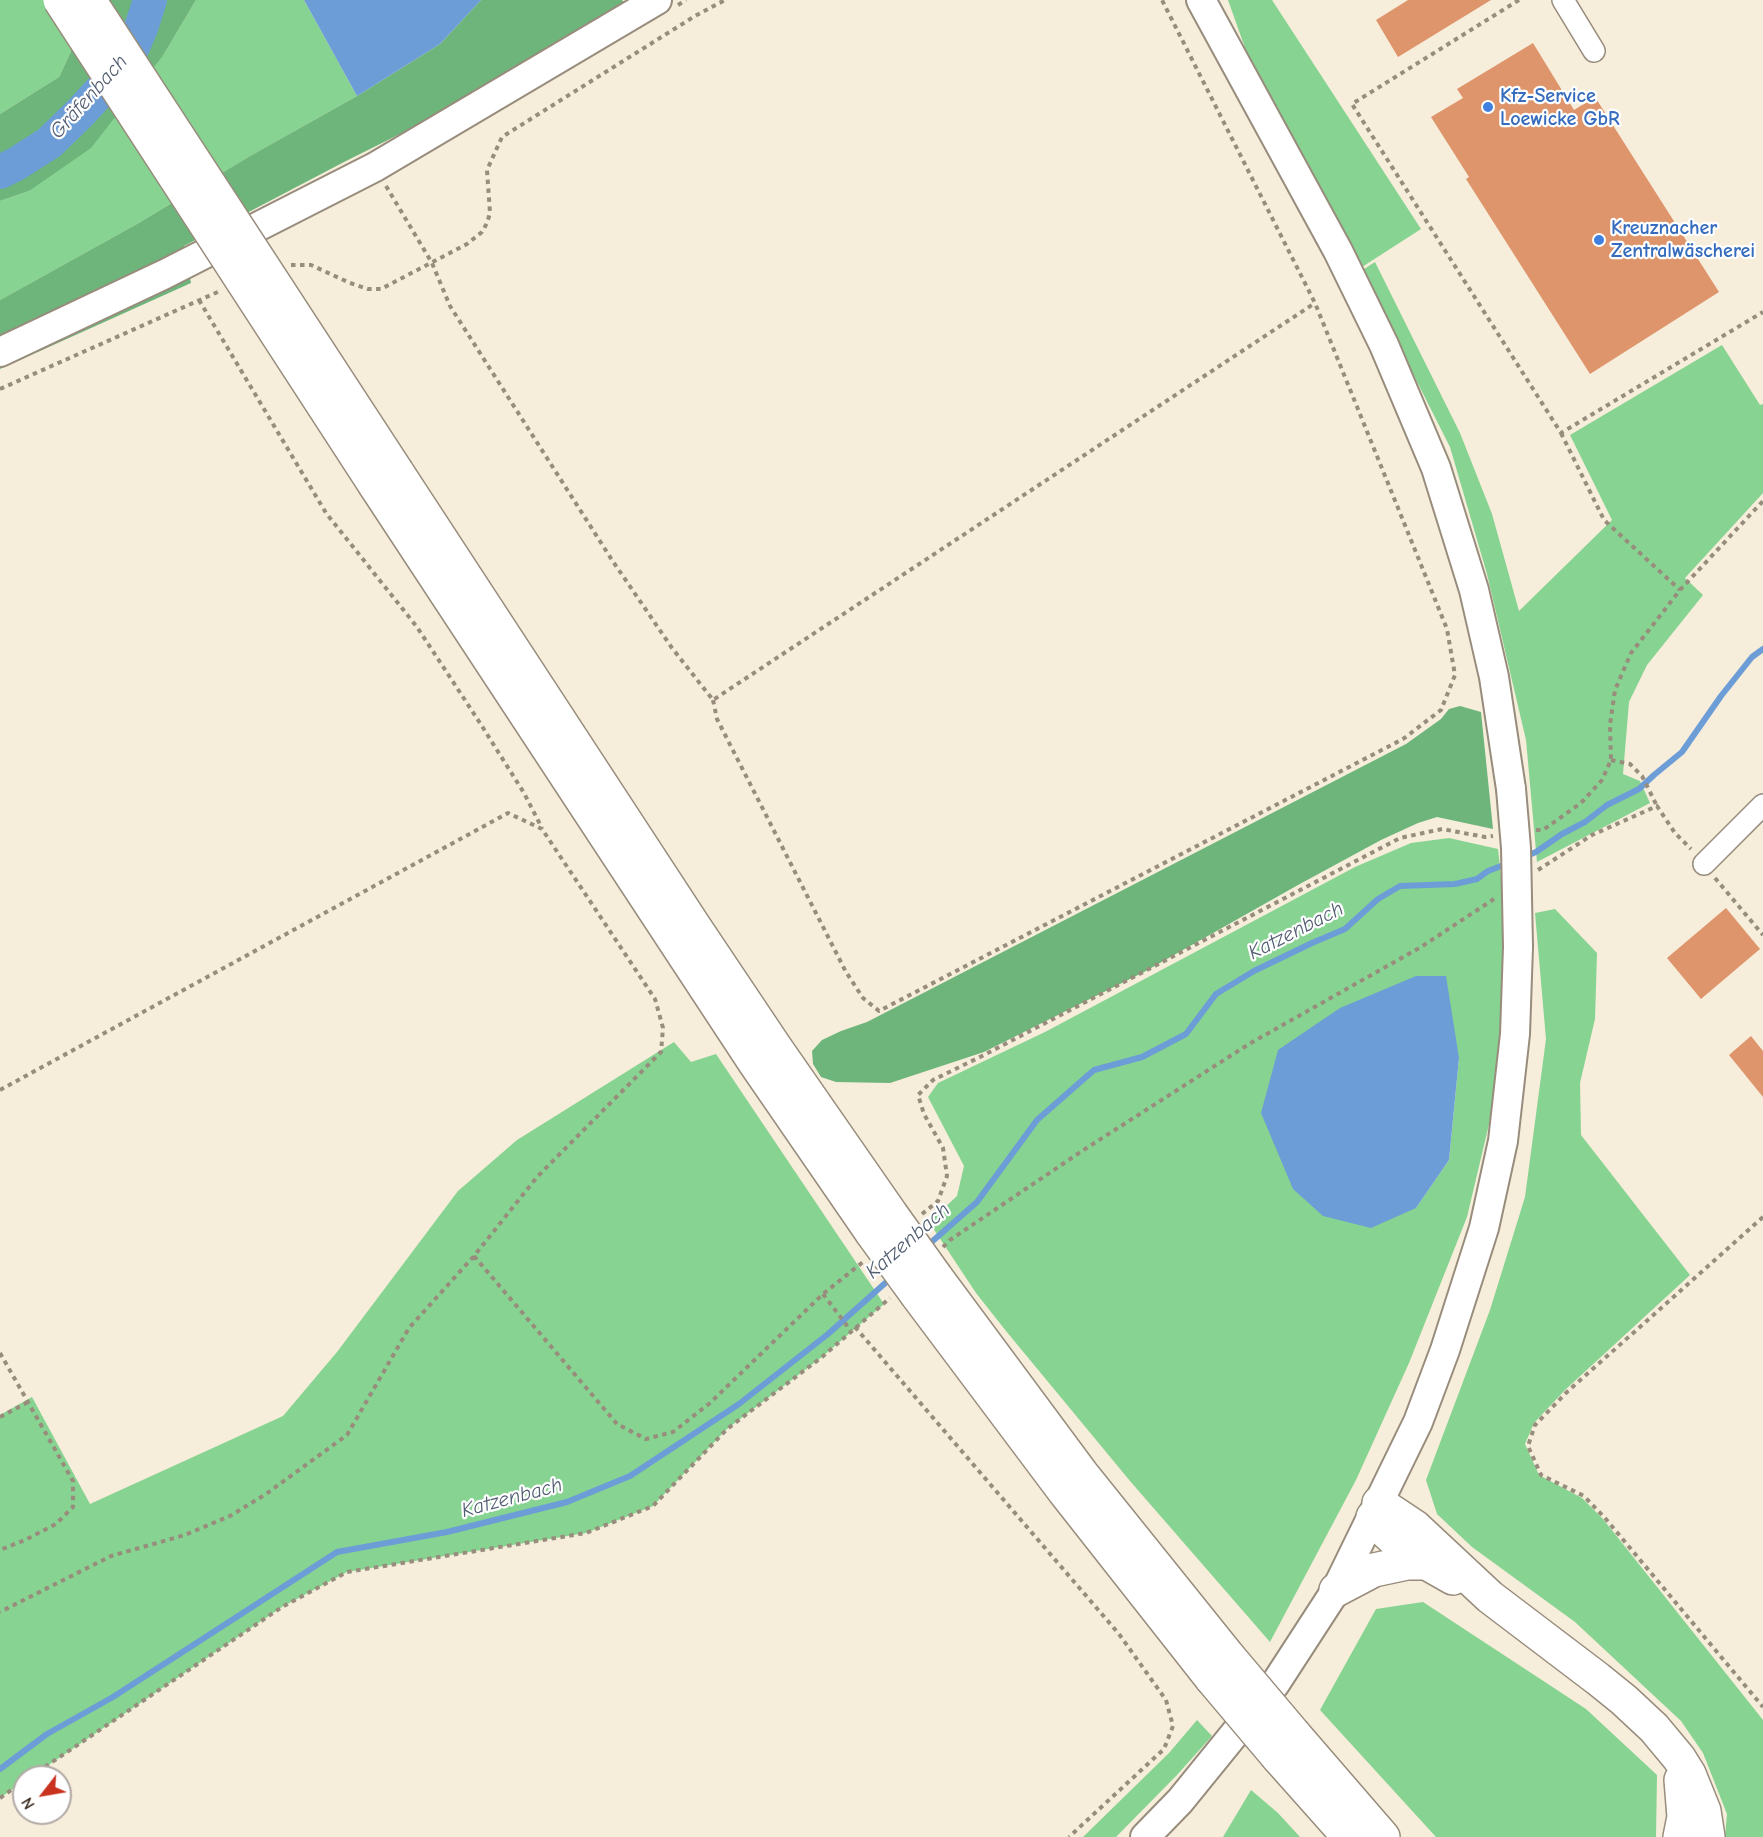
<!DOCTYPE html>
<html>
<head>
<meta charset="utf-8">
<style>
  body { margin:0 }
  #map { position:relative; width:1763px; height:1837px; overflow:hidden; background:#f6eddb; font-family:"Comic Neue",sans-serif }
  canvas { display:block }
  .north { position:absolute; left:12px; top:1765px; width:60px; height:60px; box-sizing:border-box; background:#fff; border:2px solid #b1aaa5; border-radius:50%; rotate:239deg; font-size:16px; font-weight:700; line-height:24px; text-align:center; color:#3b2a1e }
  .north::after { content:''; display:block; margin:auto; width:21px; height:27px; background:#c8321e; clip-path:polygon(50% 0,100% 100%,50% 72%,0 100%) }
</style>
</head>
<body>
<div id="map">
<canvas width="1763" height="1837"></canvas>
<div class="north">N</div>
</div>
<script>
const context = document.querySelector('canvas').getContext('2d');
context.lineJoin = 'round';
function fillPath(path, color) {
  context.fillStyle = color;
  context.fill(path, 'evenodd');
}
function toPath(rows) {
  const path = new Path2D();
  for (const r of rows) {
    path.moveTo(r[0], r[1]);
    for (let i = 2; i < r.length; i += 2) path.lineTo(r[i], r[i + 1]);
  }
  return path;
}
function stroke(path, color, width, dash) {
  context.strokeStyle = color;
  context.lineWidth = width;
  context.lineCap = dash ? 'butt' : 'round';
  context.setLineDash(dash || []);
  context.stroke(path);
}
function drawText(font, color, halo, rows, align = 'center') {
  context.font = font + ' "Comic Neue",sans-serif';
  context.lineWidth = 4.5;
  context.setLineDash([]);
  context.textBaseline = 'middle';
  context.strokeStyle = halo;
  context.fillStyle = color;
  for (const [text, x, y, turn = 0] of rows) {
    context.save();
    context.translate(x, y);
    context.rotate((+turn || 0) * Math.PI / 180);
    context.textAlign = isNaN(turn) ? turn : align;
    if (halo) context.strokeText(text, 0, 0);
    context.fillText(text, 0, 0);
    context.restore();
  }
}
const green = toPath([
  [0,0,95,0,59,77,0,114],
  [196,0,304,0,357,96,250,156,137,224,0,300,0,201,29,191,164,54],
  [1228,0,1272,0,1421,229,1362,267,1250,62],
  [1375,262,1460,433,1492,514,1519,611,1612,520,1570,435,1722,345,1760,405,1763,404,1763,493,1685,578,1703,595,1647,665,1629,702,1623,774,1640,781,1650,803,1537,862,1526,740,1487,574,1450,447,1361,271],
  [1449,838,1498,849,1508,936,1504,1003,1495,1099,1467,1217,1409,1363,1356,1480,1270,1642,1130,1481,1006,1331,976,1293,929,1222,957,1196,964,1166,928,1097,938,1083,1045,1032,1355,867,1411,843],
  [1459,1058,1449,1160,1416,1208],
  [1555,909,1597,953,1595,1019,1580,1083,1581,1135,1690,1275,1565,1390,1534,1423,1525,1444,1539,1475,1582,1498,1603,1519,1763,1720,1763,1837,1725,1837,1727,1814,1703,1753,1681,1721,1575,1622,1472,1547,1437,1514,1426,1480,1490,1310,1525,1197,1546,1039,1535,913],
  [674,1042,691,1062,716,1054,884,1304,822,1357,727,1429,653,1506,586,1533,347,1572,282,1607,31,1777,24,1777,24,1781,0,1798,0,1415,32,1397,90,1504,283,1416,337,1352,458,1191,517,1140],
  [1423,1602,1586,1709,1657,1775,1656,1837,1436,1837,1320,1710,1376,1609],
  [1197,1720,1212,1736,1177,1775,1116,1837,1083,1837,1169,1753],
  [1251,1790,1278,1813,1300,1837,1223,1837]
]);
const forest = toPath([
  [95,0,196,0,164,54,91,148,29,191,0,201,0,114,59,77],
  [481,0,622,0,624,2,446,111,344,162,184,246,191,283,0,369,0,300,137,224,250,156,357,96,440,44],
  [1460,706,1481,712,1493,829,1437,817,1418,823,1381,840,1298,885,1144,972,984,1052,890,1083,836,1082,821,1077,813,1064,812,1051,822,1040,841,1031,867,1022,1406,744,1441,719,1449,709]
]);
const water = toPath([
  [304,0,481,0,440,44,357,96],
  [1416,976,1446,976,1459,1058,1449,1160,1416,1208,1371,1228,1323,1216,1293,1189,1261,1113,1278,1050,1340,1008]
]);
const stream = toPath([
  [1524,857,1536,852,1562,834,1585,822,1607,805,1639,789,1654,775,1682,752,1721,696,1752,657,1763,649],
  [927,1246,977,1202,1037,1120,1094,1070,1142,1057,1186,1034,1216,994,1254,971,1312,943,1345,929,1378,899,1400,886,1455,884,1477,879,1488,871,1509,863],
  [0,1769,47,1734,113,1697,337,1552,447,1532,567,1502,630,1476,739,1404,828,1334,892,1277]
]);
const river = toPath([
  [0,172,16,164,49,143,81,112,126,63,141,28,150,0]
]);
const building = toPath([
  [1408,0,1491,0,1398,57,1376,20],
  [1533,43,1574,110,1595,97,1719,292,1590,374,1466,179,1469,177,1431,117,1463,98,1457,89],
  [1726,908,1760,949,1701,999,1667,958],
  [1751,1036,1763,1051,1763,1097,1729,1055]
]);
const path = toPath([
  [1519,0,1352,104,1561,433,1763,312],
  [678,5,686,0],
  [386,186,432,263,450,306,612,560,672,648,713,700,1315,303],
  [291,265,311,265,350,283,368,289,381,289,467,244,482,232,487,223,490,213,487,170,502,137,695,16,725,0],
  [199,300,326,513,417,627,480,723,524,793,542,828],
  [0,389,220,291],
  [1561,433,1604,520,1680,590],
  [713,700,717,719,846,972,863,998,879,1011,1403,739,1441,710,1455,675,1447,629,1315,303,1162,0],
  [1611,760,1630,764,1642,776,1657,806],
  [1536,830,1543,830,1581,803,1602,780,1611,760,1610,725,1615,690,1631,653,1680,590,1763,501],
  [1538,870,1592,835,1657,806,1675,833,1691,849],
  [1715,878,1763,935],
  [0,1090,508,813,542,829,655,999,663,1028,661,1052,537,1177,474,1256,409,1328,347,1435,266,1494,230,1516,185,1535,111,1556,0,1612],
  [922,1214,938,1201,947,1176,943,1148,924,1114,918,1095,933,1080,982,1056,1400,838,1442,829,1485,837,1493,836],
  [1763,1217,1567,1392,1535,1425,1528,1446,1541,1475,1584,1496,1605,1518,1763,1707],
  [943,1247,950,1240,1082,1151,1249,1044,1421,947,1494,899],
  [474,1256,617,1424,646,1439,673,1432,710,1403,823,1294,863,1262],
  [823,1294,851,1331],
  [855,1327,1119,1634,1166,1700,1173,1726,1164,1749,1069,1837],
  [0,1353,73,1481,73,1507,56,1524,25,1540,0,1550],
  [0,1417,28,1402],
  [30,1777,282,1607,347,1572,586,1533,653,1506,727,1429,822,1357,890,1298],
  [0,1798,24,1781]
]);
const street = toPath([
  [1563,0,1594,51],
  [1704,864,1763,805]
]);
const secondary = toPath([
  [1201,0,1338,251,1384,345,1436,468,1474,590,1494,677,1511,789],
  [0,352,165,274,375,167,657,0],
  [1145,1837,1180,1801,1275,1684,1336,1590,1418,1422,1445,1350,1484,1228,1503,1141,1515,1034,1518,947]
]);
const highway = toPath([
  [397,472,694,926,775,1047,891,1214],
  [375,485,755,1063,872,1233],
  [936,1277,1082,1474,1229,1657],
  [917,1295,1064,1491,1212,1679],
  [1379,1503,1415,1527,1490,1597,1598,1679,1624,1700,1654,1728,1679,1758,1689,1774,1704,1811,1708,1837],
  [1373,1517,1384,1530,1409,1553,1453,1578],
  [1336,1590,1374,1570,1407,1563,1424,1563],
  [1294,1734,1383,1837],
  [1277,1756,1349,1837],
  [1680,1837,1684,1817,1681,1780]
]);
const secondaryBridge = toPath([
  [1511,789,1516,848,1518,947]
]);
const highwayBridge = toPath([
  [60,0,375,485],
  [89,0,397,472],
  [891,1214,936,1277],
  [872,1233,917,1295],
  [1229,1657,1294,1734],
  [1212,1679,1277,1756]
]);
const markers = [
  [1488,107,6,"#3f7fe0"],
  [1599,240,6,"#3f7fe0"]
];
const shopNames = [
  ["Kfz-Service",1500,96],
  ["Loewicke GbR",1500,119],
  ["Kreuznacher",1611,228],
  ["Zentralwäscherei",1611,251]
];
const waterNames = [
  ["Gräfenbach",89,97,-48],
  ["Katzenbach",1296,931,-27],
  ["Katzenbach",908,1241,-41],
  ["Katzenbach",512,1498,-15]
];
fillPath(green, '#87d391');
fillPath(forest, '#6db57b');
fillPath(water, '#6d9dd7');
stroke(stream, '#6d9dd7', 6);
stroke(river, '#6d9dd7', 34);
fillPath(building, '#de956b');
stroke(street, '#988c7c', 24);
stroke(secondary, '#988c7c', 32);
stroke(highway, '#988c7c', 36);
stroke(path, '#988c7c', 4, [4.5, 4.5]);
stroke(street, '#fff', 21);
stroke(secondary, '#fff', 28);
stroke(highway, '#fff', 33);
stroke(secondaryBridge, '#988c7c', 32, []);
stroke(highwayBridge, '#988c7c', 36, []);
stroke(secondaryBridge, '#fff', 28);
stroke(highwayBridge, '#fff', 33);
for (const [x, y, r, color] of markers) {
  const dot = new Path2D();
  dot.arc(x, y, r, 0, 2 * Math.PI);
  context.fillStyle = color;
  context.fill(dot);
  stroke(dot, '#fff', 2);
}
drawText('bold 20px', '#366cbe', '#fff', shopNames, 'left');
drawText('italic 21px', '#525e71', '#fff', waterNames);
</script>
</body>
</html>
